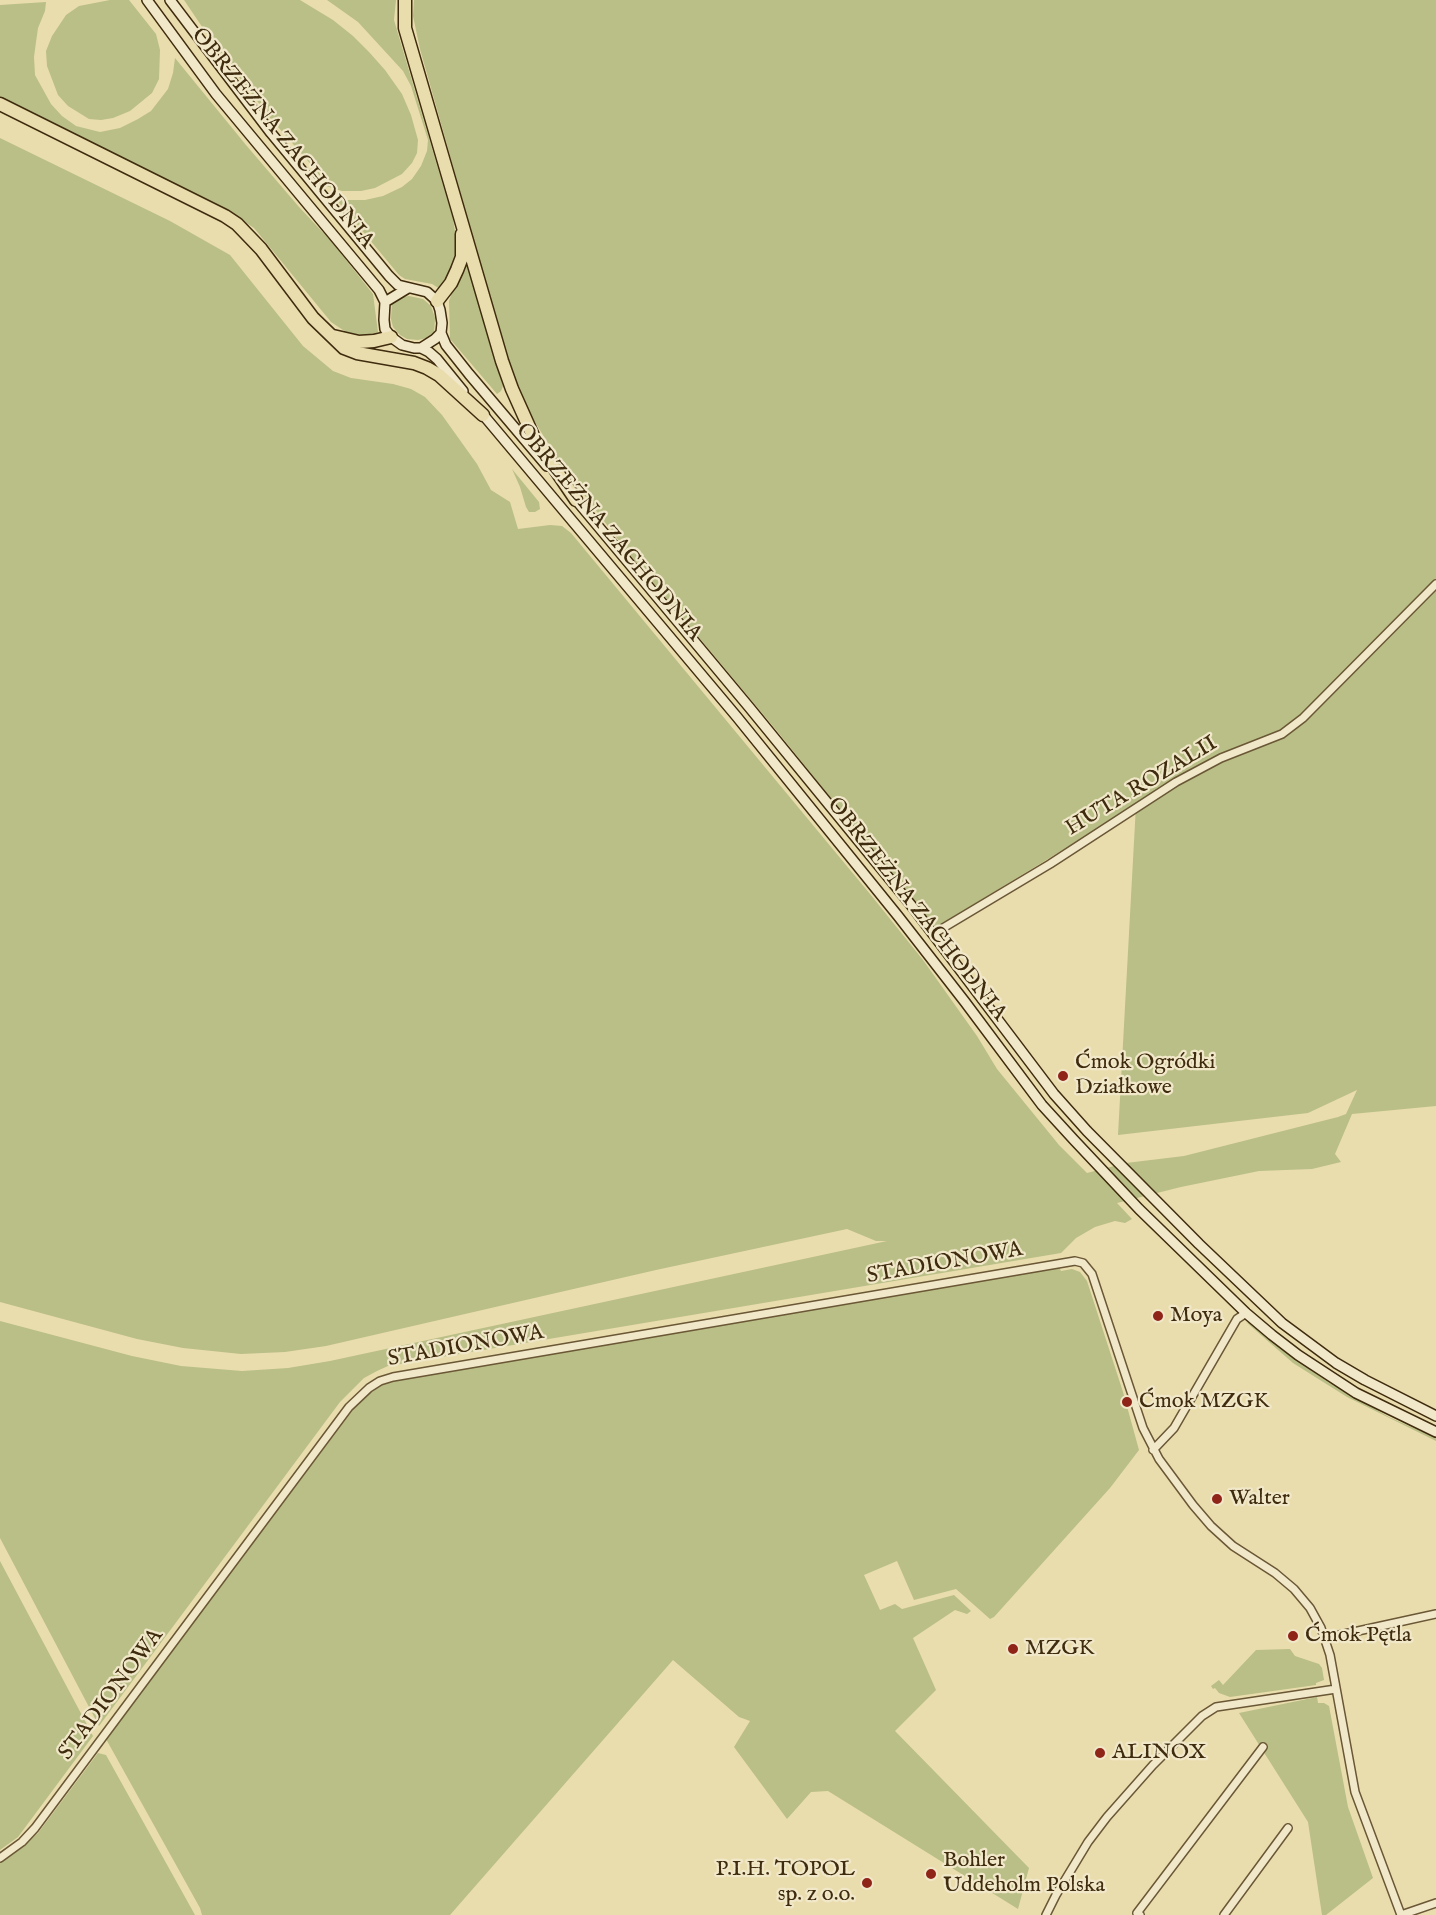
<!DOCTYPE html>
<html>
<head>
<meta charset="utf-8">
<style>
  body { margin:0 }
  canvas { display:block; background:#e9dcad }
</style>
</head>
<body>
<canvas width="1436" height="1915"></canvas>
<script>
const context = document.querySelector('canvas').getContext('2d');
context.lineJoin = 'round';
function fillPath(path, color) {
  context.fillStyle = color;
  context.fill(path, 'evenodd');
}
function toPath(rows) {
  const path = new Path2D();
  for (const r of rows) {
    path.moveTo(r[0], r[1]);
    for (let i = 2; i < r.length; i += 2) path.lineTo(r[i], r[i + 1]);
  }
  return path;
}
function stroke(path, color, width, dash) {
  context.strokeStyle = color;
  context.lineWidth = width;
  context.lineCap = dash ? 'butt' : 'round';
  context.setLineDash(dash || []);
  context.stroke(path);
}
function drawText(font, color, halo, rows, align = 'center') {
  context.font = font + ' "IM FELL English",serif';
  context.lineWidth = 4.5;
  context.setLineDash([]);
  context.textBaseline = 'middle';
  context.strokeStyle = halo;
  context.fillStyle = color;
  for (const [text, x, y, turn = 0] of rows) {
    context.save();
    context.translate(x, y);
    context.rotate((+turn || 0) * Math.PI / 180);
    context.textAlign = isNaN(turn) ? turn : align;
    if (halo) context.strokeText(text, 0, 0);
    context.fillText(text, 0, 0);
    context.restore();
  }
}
const green = toPath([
  [110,0,129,0,156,34,160,50,159,79,152,93,130,111,113,118,101,120,89,119,68,106,58,95,47,66,46,51,52,36,66,15,79,6],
  [184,0,300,0,333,20,353,36,369,52,385,70,402,94,411,115,418,140,417,153,412,163,402,174,375,188,361,191,342,191,326,186,315,169,271,119,215,46],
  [327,0,396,0,394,20,453,219,457,244,456,255,447,281,440,289,432,284,405,279,399,275,335,198,348,200,365,200,383,196,402,187,412,179,421,166,427,151,428,140,411,86,403,71,358,22],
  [414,0,1436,0,1436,1106,1352,1114,1335,1154,1341,1162,1312,1169,1259,1171,1181,1187,1117,1203,1132,1219,1125,1223,1115,1221,1095,1227,1076,1238,1061,1253,388,1366,377,1371,364,1378,340,1402,99,1726,0,1538,0,1321,132,1356,181,1366,242,1371,288,1368,330,1361,887,1241,876,1241,847,1229,656,1270,326,1346,285,1352,241,1354,183,1348,137,1339,0,1302,0,138,170,221,230,255,303,346,333,371,351,378,393,384,411,389,425,397,442,415,477,464,491,490,510,502,518,529,550,525,562,526,571,533,870,894,923,960,977,1036,997,1069,1059,1145,1087,1173,1126,1163,1184,1156,1338,1117,1346,1114,1357,1090,1308,1113,1118,1135,1136,805,935,928,777,731,626,550,560,463,524,404,509,365,420,49,413,16],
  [46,2,45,11,38,28,36,42,34,57,35,75,51,104,62,116,76,126,100,132,120,128,138,119,151,111,168,89,173,73,175,58,246,145,299,207,331,241,373,294,378,332,372,335,361,335,346,332,331,322,254,228,227,210,0,98,0,5],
  [468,248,490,346,503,386,501,391,497,394,450,339,449,301],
  [409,296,423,299,431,306,435,318,434,334,427,338,418,340,407,339,400,335,393,327,391,319,392,302,398,298],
  [512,469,539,502,540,509,535,512,529,512,526,507,520,487],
  [1059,1267,1061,1271,1072,1269,1080,1272,1087,1281,1123,1392,1139,1450,1110,1488,994,1617,990,1619,956,1589,914,1600,897,1561,864,1575,880,1610,895,1604,902,1609,954,1595,971,1611,967,1614,955,1610,913,1638,936,1690,895,1731,1029,1868,1018,1909,828,1791,811,1792,787,1819,734,1747,750,1721,739,1717,673,1660,450,1915,202,1915,200,1908,106,1739,356,1406,365,1397,382,1385,396,1381],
  [1246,1322,1251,1324,1285,1352,1328,1382,1389,1417,1436,1438,1436,1441,1347,1397,1293,1363],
  [0,1561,93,1736,18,1837,0,1850],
  [1290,1649,1295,1656,1319,1664,1322,1668,1324,1680,1316,1683,1316,1685,1230,1697,1219,1693,1215,1688,1213,1689,1211,1686,1219,1680,1223,1685,1256,1650],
  [1317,1697,1318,1703,1324,1703,1329,1706,1348,1807,1373,1878,1326,1915,1322,1915,1308,1822,1239,1713],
  [98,1753,106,1755,195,1915,0,1915,0,1862,9,1857,38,1833]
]);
const street = toPath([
  [933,934,1050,864,1176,782,1221,758,1282,734,1303,718,1436,584],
  [1153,1450,1174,1428,1237,1319,1246,1313],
  [1326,1638,1436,1614],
  [0,1858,22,1842,35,1828,349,1407,369,1388,380,1381,393,1377,1075,1261,1083,1263,1092,1274,1143,1428,1159,1459,1193,1505,1211,1526,1233,1546,1275,1573,1294,1589,1310,1608,1321,1628,1330,1655,1355,1792,1401,1915],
  [1046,1915,1056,1895,1088,1842,1107,1817,1153,1765,1202,1716,1216,1707,1336,1689],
  [1140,1915,1137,1913,1263,1747],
  [1224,1915,1288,1828],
  [1401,1915,1436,1903]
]);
const secondary = toPath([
  [147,0,216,94,379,290,385,302,384,320,385,329,391,337,402,345,414,348,421,348,435,339,441,333,442,323,440,310,437,301,427,292,398,285,389,276,271,133,170,0],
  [385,302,408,288],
  [441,333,446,345,469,374,547,466],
  [421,348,429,352,437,359,463,391],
  [480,411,737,717,898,916,965,1002,1042,1105,1074,1140,1139,1209,1246,1313,1272,1335,1298,1355,1356,1393,1436,1432],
  [572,495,749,707,911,905,1054,1094,1087,1131,1199,1244,1282,1323,1336,1363,1365,1380,1436,1416]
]);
const highway = toPath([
  [405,0,405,28,502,361,512,389,534,438,576,500],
  [0,104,225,216,237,224,261,249,313,318,344,348,357,353,414,363,427,368,439,375,483,415],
  [437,301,451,283,457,270,462,257,462,234],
  [333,336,359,342,374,341,391,337]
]);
const markers = [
  [1063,1076,6,"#8f2418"],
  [1158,1316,6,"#8f2418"],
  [1127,1402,6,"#8f2418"],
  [1217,1499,6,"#8f2418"],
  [1293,1636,6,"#8f2418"],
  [1013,1649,6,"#8f2418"],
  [1100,1753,6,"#8f2418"],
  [931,1874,6,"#8f2418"],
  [867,1883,6,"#8f2418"]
];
const streetNames = [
  ["OBRZEŻNA ZACHODNIA",282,139,51],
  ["OBRZEŻNA ZACHODNIA",608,533,50],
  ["HUTA ROZALII",1142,787,-31],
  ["OBRZEŻNA ZACHODNIA",916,910,52],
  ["STADIONOWA",945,1264,-10],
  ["STADIONOWA",466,1347,-10],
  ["STADIONOWA",112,1695,-53]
];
const poiNames = [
  ["Ćmok Ogródki",1075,1063],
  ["Działkowe",1075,1088],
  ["Moya",1170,1316],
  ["Ćmok MZGK",1139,1402],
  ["Walter",1229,1499],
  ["Ćmok Pętla",1305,1636],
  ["MZGK",1025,1649],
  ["ALINOX",1112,1753],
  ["Bohler",943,1861],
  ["Uddeholm Polska",943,1886],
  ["P.I.H. TOPOL",855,1870,"right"],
  ["sp. z o.o.",855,1895,"right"]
];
fillPath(green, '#babf87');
stroke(street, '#6a5735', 10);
stroke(secondary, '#3f2b0d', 12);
stroke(highway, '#3f2b0d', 15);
stroke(street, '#f1e8ca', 7);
stroke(secondary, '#f1e8ca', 9);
stroke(highway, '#e9dcad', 12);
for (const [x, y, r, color] of markers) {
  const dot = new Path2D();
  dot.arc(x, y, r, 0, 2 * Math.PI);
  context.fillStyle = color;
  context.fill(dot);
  stroke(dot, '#f1e8ca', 2);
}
drawText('22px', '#3f2b0d', '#f1e8ca', streetNames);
drawText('22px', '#3f2b0d', '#f1e8ca', poiNames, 'left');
</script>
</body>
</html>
